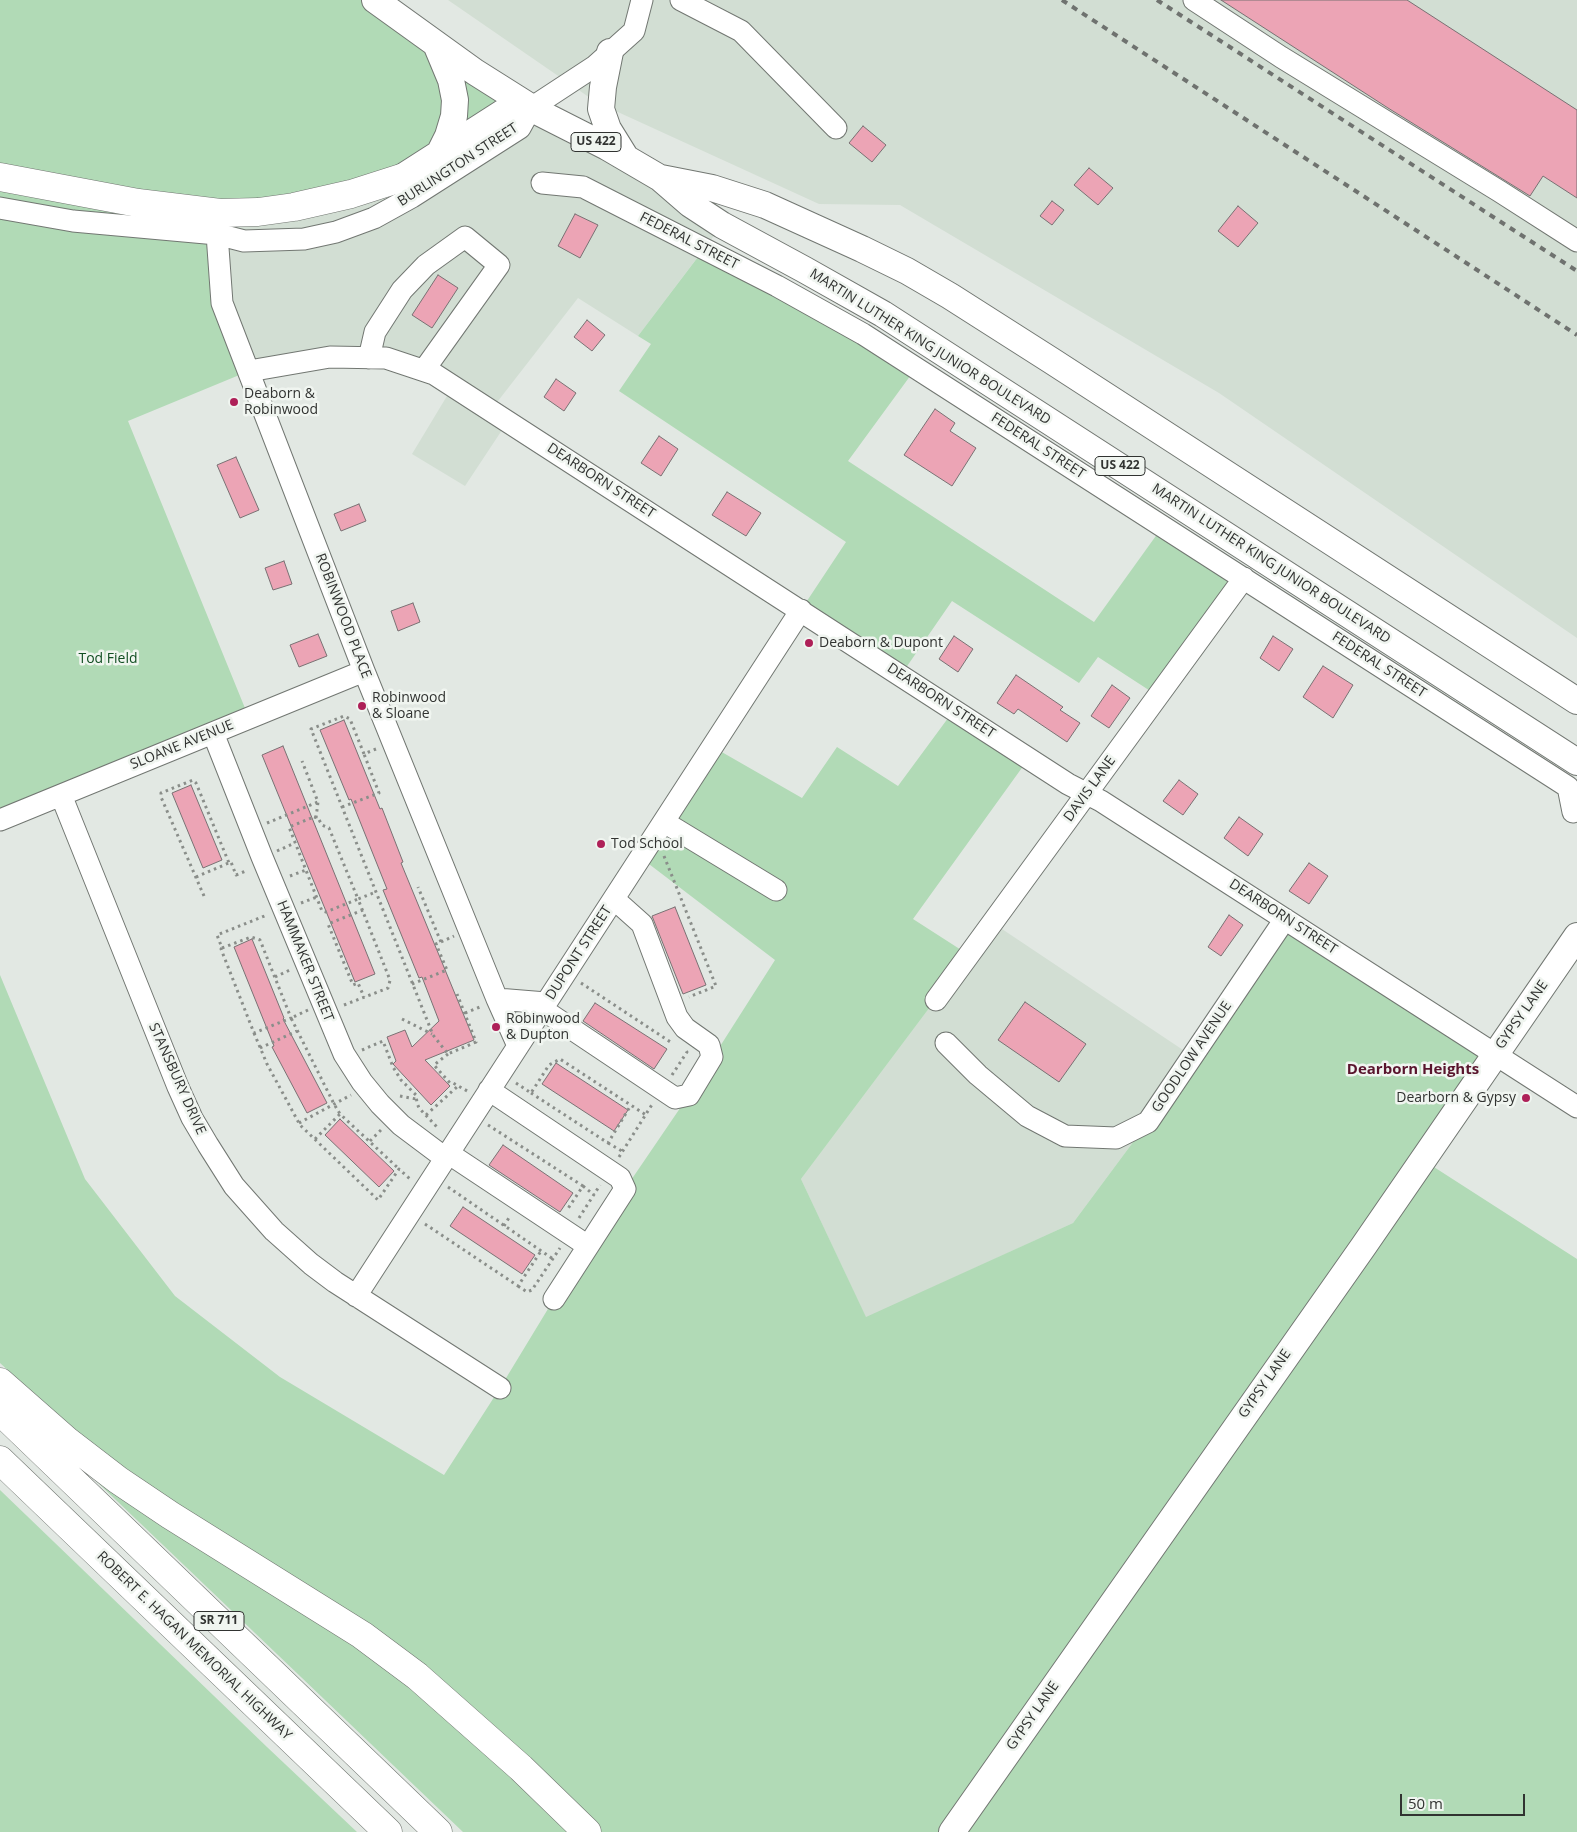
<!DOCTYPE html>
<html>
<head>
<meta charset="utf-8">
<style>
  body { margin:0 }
  #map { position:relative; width:1577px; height:1832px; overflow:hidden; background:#e2e8e3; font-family:"Open Sans",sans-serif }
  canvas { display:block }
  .scale { position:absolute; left:1400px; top:1794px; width:125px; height:22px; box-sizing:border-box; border:2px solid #313331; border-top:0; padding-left:6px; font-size:15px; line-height:18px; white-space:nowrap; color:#313331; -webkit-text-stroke:4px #f0f5f0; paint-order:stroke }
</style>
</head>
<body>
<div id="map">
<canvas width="1577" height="1832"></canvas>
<div class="scale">50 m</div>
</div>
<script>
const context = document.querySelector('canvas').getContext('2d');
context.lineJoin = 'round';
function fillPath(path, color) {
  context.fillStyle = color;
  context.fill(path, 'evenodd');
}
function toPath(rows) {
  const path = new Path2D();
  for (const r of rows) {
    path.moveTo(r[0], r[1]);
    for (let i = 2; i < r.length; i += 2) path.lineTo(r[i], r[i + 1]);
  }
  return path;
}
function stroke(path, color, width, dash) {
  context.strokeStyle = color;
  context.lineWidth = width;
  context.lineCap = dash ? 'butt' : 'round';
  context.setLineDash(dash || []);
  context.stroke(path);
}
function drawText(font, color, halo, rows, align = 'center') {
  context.font = font + ' "Open Sans",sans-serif';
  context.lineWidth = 5;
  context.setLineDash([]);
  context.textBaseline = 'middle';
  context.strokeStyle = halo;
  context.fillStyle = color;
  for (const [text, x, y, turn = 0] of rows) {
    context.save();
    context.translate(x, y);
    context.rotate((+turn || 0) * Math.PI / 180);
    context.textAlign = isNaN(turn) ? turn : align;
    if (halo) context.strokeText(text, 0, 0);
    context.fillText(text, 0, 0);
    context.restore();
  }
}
const built = toPath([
  [448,0,1577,0,1577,638,1219,393,900,205,819,204,596,102],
  [531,108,722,225,638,336,578,298,491,410,508,421,465,486,412,454,453,386,386,358,249,371,217,234,243,225],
  [993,923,1192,1056,1148,1122,1073,1223,866,1318,801,1179]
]);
const green = toPath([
  [0,0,375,0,531,108,456,144,217,234,222,303,249,371,128,421,249,718,0,820],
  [704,249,916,368,848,461,1094,622,1163,526,1244,578,1158,696,1098,657,1079,683,952,601,901,675,801,610,846,542,619,391,651,344,638,336],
  [954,710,1029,758,913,919,969,955,801,1179,866,1317,1073,1223,1148,1122,1285,919,1495,1055,1423,1160,1577,1259,1577,1832,602,1832,528,1762,185,1510,76,1433,0,1363,0,975,85,1179,175,1296,280,1377,444,1475,500,1388,554,1299,625,1189,689,1095,775,960,641,858,713,747,802,798,837,747,898,786],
  [98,1475,409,1681,574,1832,463,1832,94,1479],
  [0,1490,267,1747,357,1832,0,1832]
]);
const building = toPath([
  [1221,0,1407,0,1577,110,1577,198,1543,176,1530,196,1388,108,1221,0],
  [863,126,886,145,872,162,849,143,863,126],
  [1089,168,1113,188,1098,205,1074,185,1089,168],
  [1052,201,1064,210,1052,225,1040,216,1052,201],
  [1238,206,1258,223,1238,247,1218,231,1238,206],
  [575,214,598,225,580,258,558,246,575,214],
  [438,275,458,288,432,328,412,315,438,275],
  [587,320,605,335,592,351,574,337,587,320],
  [556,379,576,393,564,411,544,397,556,379],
  [935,409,955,423,950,431,976,448,952,486,904,455,935,409],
  [659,436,678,449,661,476,641,463,659,436],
  [236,457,259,510,240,518,217,465,236,457],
  [727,492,761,513,746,536,712,515,727,492],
  [359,504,366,521,341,531,334,514,359,504],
  [284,561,292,584,273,590,265,568,284,561],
  [413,603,420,622,398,631,391,611,413,603],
  [318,634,327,656,299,667,290,645,318,634],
  [954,636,973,649,958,672,939,659,954,636],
  [1273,636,1293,649,1279,671,1260,658,1273,636],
  [1323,666,1353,685,1333,718,1303,697,1323,666],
  [1016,675,1063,707,1060,710,1080,723,1067,742,1018,709,1014,714,997,703,1016,675],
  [1112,685,1130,698,1109,728,1091,716,1112,685],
  [344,720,380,809,382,808,403,862,401,863,474,1040,425,1060,450,1086,431,1105,393,1064,396,1061,387,1037,405,1030,412,1047,439,1021,422,977,419,978,383,890,387,889,351,799,349,800,320,730,344,720],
  [283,746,375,974,355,982,262,755,283,746],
  [1179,780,1198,794,1183,815,1163,801,1179,780],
  [191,785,222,860,203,868,172,793,191,785],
  [1239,817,1263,834,1248,856,1224,838,1239,817],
  [1309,863,1328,876,1309,904,1289,891,1309,863],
  [675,907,706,985,683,994,652,916,675,907],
  [1229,915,1243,925,1221,956,1208,947,1229,915],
  [252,939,284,1018,283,1019,327,1103,307,1113,272,1047,274,1046,234,947,252,939],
  [1025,1002,1086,1044,1059,1082,998,1040,1025,1002],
  [595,1003,667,1049,654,1069,583,1021,595,1003],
  [556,1063,628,1110,614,1131,542,1084,556,1063],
  [340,1119,394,1171,379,1187,325,1135,340,1119],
  [503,1145,573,1193,560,1212,489,1165,503,1145],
  [463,1207,535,1255,522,1274,450,1226,463,1207]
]);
const path = toPath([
  [376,749,364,754,350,719,344,716,311,729,433,1035,448,1054,476,1042,457,994],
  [342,807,379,793,364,754],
  [314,817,318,818,322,825,329,828,358,899,326,912,322,911,289,827,314,817],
  [316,818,318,802],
  [267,823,318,802,302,761],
  [277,851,295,843],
  [664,856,716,986,689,997],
  [290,876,306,870],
  [196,877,231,862,236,875,248,870],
  [204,896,161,797,161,793,193,780,196,783,229,863],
  [301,903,317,897],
  [363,910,328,924,353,985,358,983,364,997],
  [441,942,454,936],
  [222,948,251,937,260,940,291,1018,254,1033,221,949,222,948,217,935,267,915],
  [275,977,290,970],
  [581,983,672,1043],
  [412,984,447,970,436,944,441,942,418,887],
  [344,1005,388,988,389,985,390,980,358,899,376,892],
  [308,1010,291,1018,334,1104,340,1114],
  [465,1013,480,1007],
  [402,1019,432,1034],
  [254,1033,267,1064,300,1125,378,1200,399,1169,410,1179],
  [260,1048,297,1031],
  [362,1050,383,1041,393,1067,401,1080,416,1095,417,1103,419,1108,437,1127],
  [448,1054,434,1065,450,1083,453,1083,469,1092],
  [672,1075,687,1052,686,1051],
  [516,1083,531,1093,549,1065,560,1059,646,1115],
  [531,1093,608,1143,631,1105],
  [400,1096,416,1099],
  [426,1115,458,1086],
  [299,1123,351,1095],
  [488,1125,583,1186,567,1210],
  [315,1139,340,1114,399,1169],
  [370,1141,382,1129],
  [608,1143,622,1151],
  [619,1157,653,1103],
  [583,1186,594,1195],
  [448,1187,553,1259],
  [579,1218,600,1185],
  [425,1224,518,1286,541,1251],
  [504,1226,510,1216],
  [518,1286,527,1292,532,1290,560,1248]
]);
const minor = toPath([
  [681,0,741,31,836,128],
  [1194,0,1281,57,1499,191,1577,241],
  [542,183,583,187,777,286,863,334,1568,787,1573,812],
  [0,208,73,221,217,234,244,241,304,239,336,232,374,218,412,197,520,128,531,108,595,66,634,31,642,0],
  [217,234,222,303,364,671,497,999,518,1046],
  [369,358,375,332,402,290,426,265,465,237,499,265,424,370],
  [249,371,330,357,386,358,434,374,1068,784,1101,801,1577,1107],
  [213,733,262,857,344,1054,362,1082,380,1104,401,1125,445,1158],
  [61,795,178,1087,192,1118,208,1145,234,1186,274,1231,311,1264,335,1282,500,1388],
  [0,820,364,671],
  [664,822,776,890],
  [497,999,546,1003],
  [936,1000,1244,578],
  [542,1009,675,1098,689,1095,712,1057,709,1045,685,1028,677,1017,642,924,614,899],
  [946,1043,978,1075,1027,1116,1065,1136,1116,1138,1148,1122,1285,919],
  [489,1090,620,1178,625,1189,554,1299],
  [448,1153,588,1246],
  [356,1296,801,610]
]);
const major = toPath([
  [375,0,475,72,540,113,607,147,660,178,690,204,722,225,805,270,883,314,1577,762],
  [436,44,451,80,455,100,454,116,448,136,439,154],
  [610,52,603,87,601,109,608,129,626,158],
  [401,178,507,110,531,108],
  [661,178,712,188,765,205,862,249,907,271,950,296,1052,361,1577,701],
  [952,1832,1363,1247,1577,936]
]);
const highway = toPath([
  [0,177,138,203,220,213,258,212,294,207,351,194,401,178],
  [0,1382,66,1440,118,1480,170,1515,362,1635,417,1676,521,1768,587,1832],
  [0,1411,438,1832],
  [0,1460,388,1832]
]);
const rail = toPath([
  [1062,0,1577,335],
  [1157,0,1577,271]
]);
const markers = [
  [234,402,5,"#ae2058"],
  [809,643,5,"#ae2058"],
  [362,706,5,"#ae2058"],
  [601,844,5,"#ae2058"],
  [496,1027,5,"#ae2058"],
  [1526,1098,5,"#ae2058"]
];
const shields = [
  [596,142,50],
  [1120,466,50],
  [219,1621,50]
];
const shieldNames = [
  ["US 422",596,142],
  ["US 422",1120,466],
  ["SR 711",219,1621]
];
const streetNames = [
  ["BURLINGTON STREET",458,165,-33],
  ["FEDERAL STREET",689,241,27],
  ["MARTIN LUTHER KING JUNIOR BOULEVARD",930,347,32],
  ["FEDERAL STREET",1038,446,33],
  ["DEARBORN STREET",601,481,33],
  ["MARTIN LUTHER KING JUNIOR BOULEVARD",1271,564,33],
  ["ROBINWOOD PLACE",343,616,69],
  ["FEDERAL STREET",1379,665,33],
  ["DEARBORN STREET",941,701,33],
  ["SLOANE AVENUE",182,745,-22],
  ["DAVIS LANE",1090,789,-54],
  ["DEARBORN STREET",1283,917,33],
  ["DUPONT STREET",579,953,-57],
  ["HAMMAKER STREET",305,961,68],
  ["GYPSY LANE",1522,1015,-55],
  ["GOODLOW AVENUE",1192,1057,-56],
  ["STANSBURY DRIVE",177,1079,66],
  ["GYPSY LANE",1265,1384,-55],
  ["ROBERT E. HAGAN MEMORIAL HIGHWAY",194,1646,44],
  ["GYPSY LANE",1033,1716,-55]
];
const poiNames = [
  ["Deaborn &",244,394],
  ["Robinwood",244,410],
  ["Deaborn & Dupont",819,643],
  ["Robinwood",372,698],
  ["& Sloane",372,714],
  ["Tod School",611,844],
  ["Robinwood",506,1019],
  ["& Dupton",506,1035],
  ["Dearborn & Gypsy",1516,1098,"right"]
];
const parkNames = [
  ["Tod Field",108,659]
];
const neighbourhoodNames = [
  ["Dearborn Heights",1413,1070]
];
fillPath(built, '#d2ded3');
fillPath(green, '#b1dab6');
fillPath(building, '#eca4b5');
stroke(building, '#797173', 1);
stroke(minor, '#727772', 23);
stroke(major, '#727772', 28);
stroke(highway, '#727772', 29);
stroke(path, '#8a8e8a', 3, [2.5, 4]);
stroke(minor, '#fff', 21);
stroke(major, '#fff', 26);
stroke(highway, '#fff', 28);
stroke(rail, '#6f726f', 4, [6, 6]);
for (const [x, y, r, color] of markers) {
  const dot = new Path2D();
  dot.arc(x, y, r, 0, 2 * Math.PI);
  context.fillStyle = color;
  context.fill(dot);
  stroke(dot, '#f0f5f0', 2);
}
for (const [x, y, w] of shields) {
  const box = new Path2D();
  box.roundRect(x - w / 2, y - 9.5, w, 19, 4);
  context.fillStyle = '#f0f5f0';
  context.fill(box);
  stroke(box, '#313331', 1);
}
drawText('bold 12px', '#313331', null, shieldNames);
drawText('14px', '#313331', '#f0f5f0', streetNames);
drawText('14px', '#313331', '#f0f5f0', poiNames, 'left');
drawText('14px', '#114e22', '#f0f5f0', parkNames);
drawText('bold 15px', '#59152d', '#f0f5f0', neighbourhoodNames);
</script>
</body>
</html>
